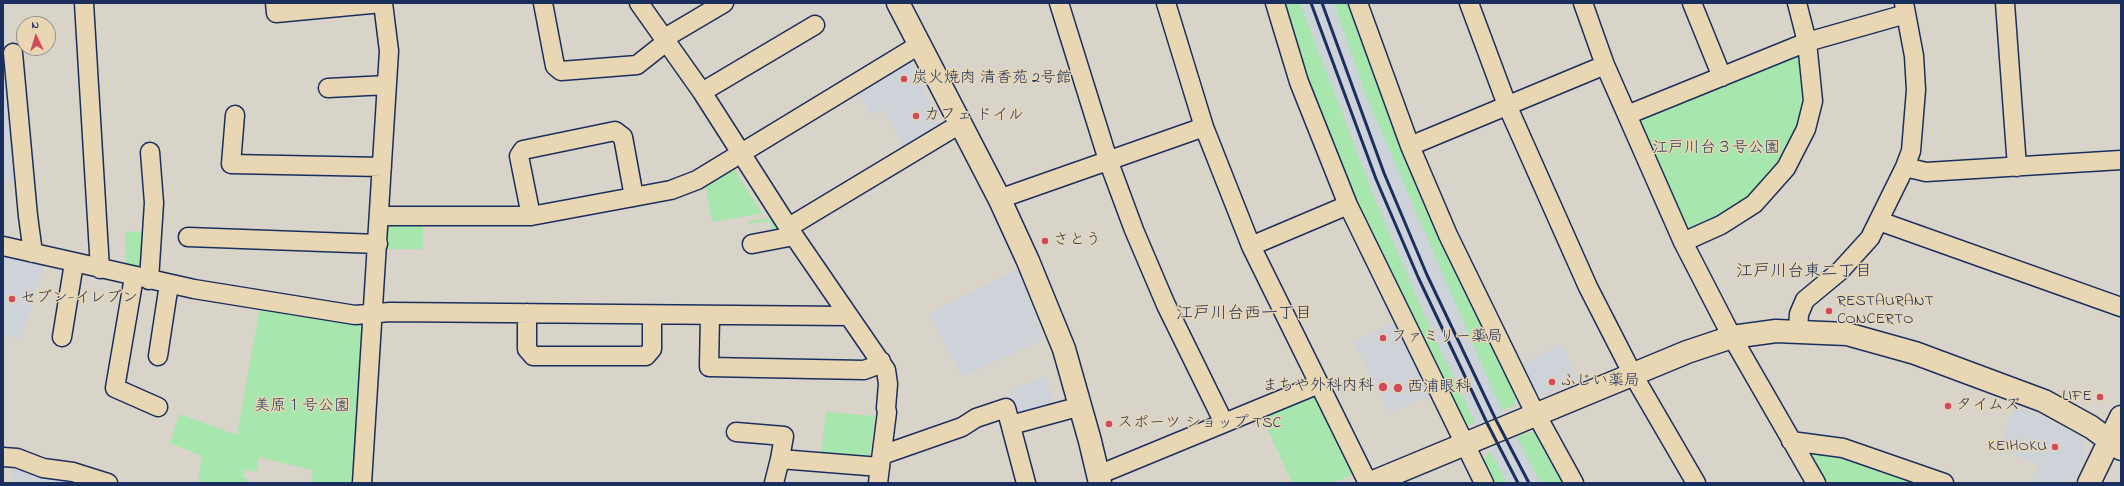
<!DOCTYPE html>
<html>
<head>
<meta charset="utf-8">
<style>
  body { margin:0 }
  #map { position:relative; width:2124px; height:486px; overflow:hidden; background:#d9d4ca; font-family:"Indie Flower",sans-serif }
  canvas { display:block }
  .frame { position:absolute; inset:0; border:4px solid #1b2f5e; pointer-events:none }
  .north { position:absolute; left:16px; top:16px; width:40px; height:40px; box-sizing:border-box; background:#e9d7b4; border:1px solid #979492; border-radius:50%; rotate:356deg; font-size:11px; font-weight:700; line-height:16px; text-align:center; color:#1b2f5e }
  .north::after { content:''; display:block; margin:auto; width:14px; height:18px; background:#d1495b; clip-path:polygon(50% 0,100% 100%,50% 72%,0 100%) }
</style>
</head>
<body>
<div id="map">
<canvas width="2124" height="486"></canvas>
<div class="frame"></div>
<div class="north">N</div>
</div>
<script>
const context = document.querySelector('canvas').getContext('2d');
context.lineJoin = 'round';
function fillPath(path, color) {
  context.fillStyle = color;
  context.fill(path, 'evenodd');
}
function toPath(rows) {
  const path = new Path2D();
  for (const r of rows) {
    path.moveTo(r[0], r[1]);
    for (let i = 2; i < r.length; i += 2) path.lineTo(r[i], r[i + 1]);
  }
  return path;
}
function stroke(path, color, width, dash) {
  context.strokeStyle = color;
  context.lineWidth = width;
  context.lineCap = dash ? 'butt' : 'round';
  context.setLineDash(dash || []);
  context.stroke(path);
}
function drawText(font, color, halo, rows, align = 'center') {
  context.font = font + ' "Indie Flower","Klee One",sans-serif';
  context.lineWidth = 3;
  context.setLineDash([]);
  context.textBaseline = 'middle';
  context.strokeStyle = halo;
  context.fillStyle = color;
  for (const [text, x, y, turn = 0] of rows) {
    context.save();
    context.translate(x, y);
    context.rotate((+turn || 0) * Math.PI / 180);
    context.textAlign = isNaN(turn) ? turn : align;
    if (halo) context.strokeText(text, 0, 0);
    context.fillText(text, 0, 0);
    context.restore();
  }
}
const built = toPath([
  [1300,3,1334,3,1365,93,1504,413,1476,425,1431,330,1376,202],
  [3,15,9,75,19,180,3,179],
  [905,61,912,64,938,122,935,131,906,149,882,109,871,115,857,90],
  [3,254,45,264,21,339,3,335],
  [1018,269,1043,339,962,377,929,314],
  [1396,321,1432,394,1390,413,1354,342],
  [1561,344,1578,380,1544,395,1534,392,1520,365],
  [1046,376,1053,400,1049,408,1022,414,1015,411,1010,391],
  [2015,406,2041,416,2082,438,2086,456,2073,483,2031,483,2038,464,1999,448],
  [1517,437,1540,483,1507,483,1490,451,1489,448],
  [11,469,69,478,69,483,13,483]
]);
const green = toPath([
  [1282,3,1300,3,1376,202,1431,330,1475,422,1468,426,1465,424,1361,217,1316,108],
  [1334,3,1350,3,1517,393,1514,406,1502,410,1495,395,1365,93],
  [1797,53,1801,74,1802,113,1790,148,1765,184,1733,211,1684,230,1637,118],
  [728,169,735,170,762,213,712,222,705,183],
  [771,218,778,230,772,235,770,221,749,224,750,221],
  [394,222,423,223,423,249,384,249,386,230],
  [147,231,144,273,126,268,125,232],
  [260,307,357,322,365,333,357,476,353,483,311,483,312,470,259,457,256,472,244,470,243,477,248,479,248,483,198,483,202,456,170,443,179,414,237,435],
  [1310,392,1318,395,1357,473,1332,483,1292,483,1260,413],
  [826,412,875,416,870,455,859,461,821,457],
  [1529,432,1537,433,1564,483,1540,483,1517,437],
  [1811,448,1825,450,1928,483,1824,483,1807,456],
  [1490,451,1507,483,1494,483,1483,461]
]);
const minor = toPath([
  [84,3,100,269],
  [275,3,276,13,382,3],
  [543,3,555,66,561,71,637,65,666,42],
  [639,3,702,92,794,236,886,370,888,384,886,408,887,412,878,483],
  [1059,3,1108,160,1134,230,1166,305,1224,423],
  [1166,3,1204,127,1251,246,1368,483],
  [1275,3,1299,82,1348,205,1484,483],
  [1358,3,1410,146,1448,235,1530,403,1574,483],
  [1469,3,1507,105,1588,287,1632,373,1696,483],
  [1583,3,1605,65,1683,242,1732,337,1816,483],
  [1692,3,1722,77],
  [2005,3,2017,167],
  [663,39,724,3],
  [13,53,28,216,33,253],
  [328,88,387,85],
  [702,92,815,25],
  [235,115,231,164,382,167],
  [1627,115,1807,42,1906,14],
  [1410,146,1605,65],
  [1905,167,1926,172,2121,160],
  [999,199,1204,127],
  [379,216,531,216,671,190,697,180,919,45],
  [531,216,519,156,523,150,615,131,623,137,634,197],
  [1879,221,2121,307],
  [789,227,960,124],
  [188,237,378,244],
  [1683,242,1721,225,1754,204,1786,168,1806,129,1813,101,1807,42,1797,3],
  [752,244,794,236],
  [3,246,194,289,355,315,390,312,848,316],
  [1251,246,1348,205],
  [134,277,115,388,158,407],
  [149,280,154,203,150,152],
  [527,313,527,349,533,356,646,356,652,349,652,315],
  [710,316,709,367,864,370,875,366,881,361],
  [1798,330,1799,314,1805,300,1840,271,1870,238,1905,167,1911,151,1916,90,1914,56,1904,3],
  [62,337,74,263],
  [158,356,169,284],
  [1011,425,1081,406],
  [736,432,784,436,780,459],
  [1791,441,1843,448,1944,483],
  [882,455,962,427,976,418,1006,408,1026,483],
  [3,457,17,458,43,468,73,472,108,483],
  [1098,475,1319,384],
  [362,483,389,51,383,3],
  [774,483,780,459,880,467]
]);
const tertiary = toPath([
  [898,3,1000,200,1028,261,1064,349,1090,441,1100,483],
  [1371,483,1687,352,1732,337,1776,331,1847,334,1915,353,2044,401,2091,427,2121,449],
  [2089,483,2121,417]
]);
const rail = toPath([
  [1311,3,1376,179,1418,277,1487,423,1518,483],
  [1322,3,1384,173,1427,275,1496,420,1529,483]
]);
const markers = [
  [904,79,4,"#d1495b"],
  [916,116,4,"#d1495b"],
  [1045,241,4,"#d1495b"],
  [12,299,4,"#d1495b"],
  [1829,311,4,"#d1495b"],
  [1383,338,4,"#d1495b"],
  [1552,382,4,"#d1495b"],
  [1383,387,5,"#d1495b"],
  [1398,388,5,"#d1495b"],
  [2100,397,4,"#d1495b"],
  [1948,406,4,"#d1495b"],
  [1109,424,4,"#d1495b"],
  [2055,447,4,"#d1495b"]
];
const poiNames = [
  ["炭火焼肉 清香苑 2号館",912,79],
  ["カフェ ドイル",924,116],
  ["さとう",1053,241],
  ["セブン-イレブン",20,299],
  ["RESTAURANT",1837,302],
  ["CONCERTO",1837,320],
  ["ファミリー薬局",1391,338],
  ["ふじい薬局",1560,382],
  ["まちや外科内科",1374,387,"right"],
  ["西浦眼科",1407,388],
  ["LIFE",2092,397,"right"],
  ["タイムズ",1956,406],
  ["スポーツ ショップ TSC",1117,424],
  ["KEIHOKU",2047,447,"right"]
];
const parkNames = [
  ["江戸川台３号公園",1716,149],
  ["美原１号公園",302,407]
];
const neighbourhoodNames = [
  ["江戸川台東二丁目",1804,273],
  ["江戸川台西一丁目",1244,315]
];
fillPath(built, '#ced2d9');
fillPath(green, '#a7e6ad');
stroke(minor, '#1b2f5e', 21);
stroke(tertiary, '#1b2f5e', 25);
stroke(minor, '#e9d7b4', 18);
stroke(tertiary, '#e9d7b4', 22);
stroke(rail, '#1b2f5e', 3);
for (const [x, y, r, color] of markers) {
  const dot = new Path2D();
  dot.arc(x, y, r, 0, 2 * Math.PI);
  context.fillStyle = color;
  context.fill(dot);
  stroke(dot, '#e9d7b4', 1.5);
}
drawText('16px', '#1b2f5e', '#e9d7b4', poiNames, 'left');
drawText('16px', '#294166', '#e9d7b4', parkNames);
drawText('17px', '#1b2f5e', '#e9d7b4', neighbourhoodNames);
</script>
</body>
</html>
